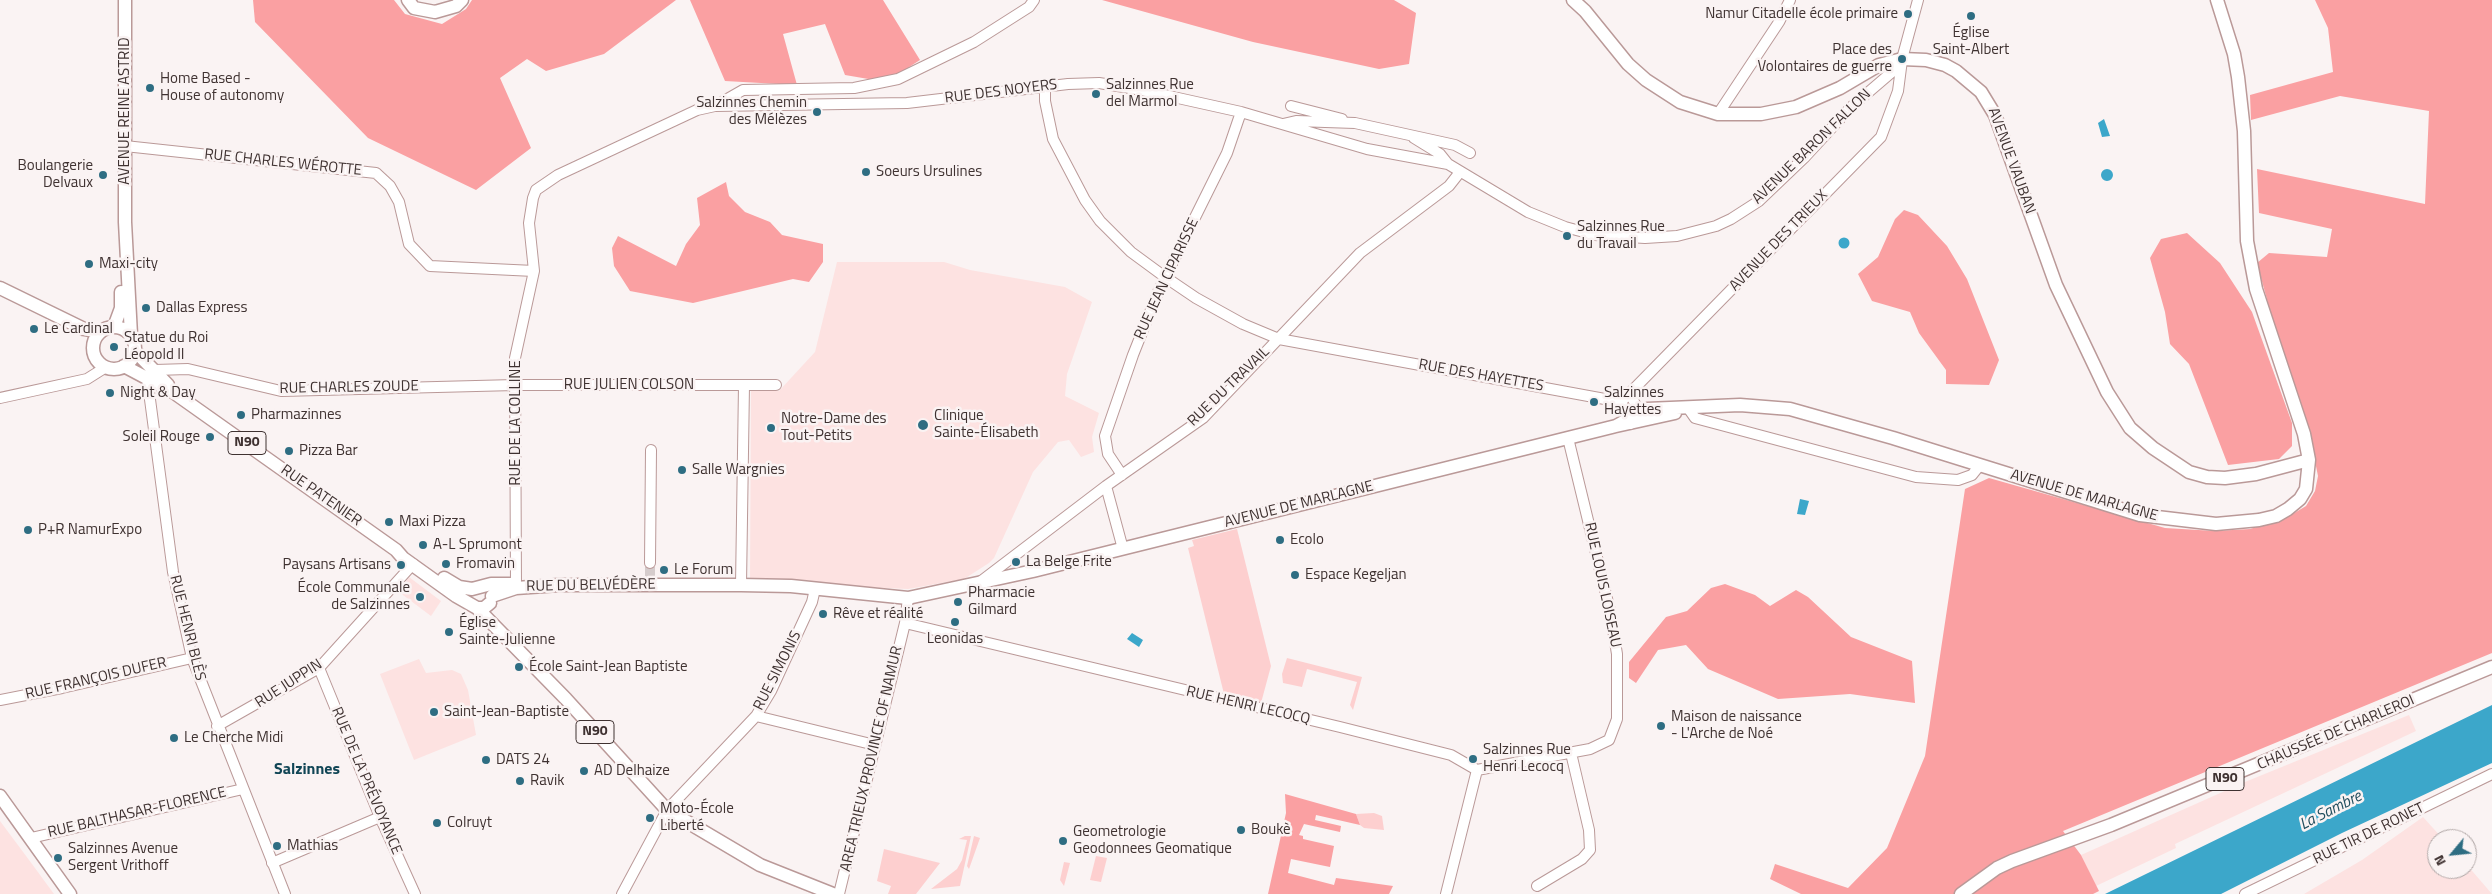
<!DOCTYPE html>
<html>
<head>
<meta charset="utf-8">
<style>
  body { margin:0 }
  #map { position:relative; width:2492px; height:894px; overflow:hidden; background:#faf3f3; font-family:"Titillium Web",sans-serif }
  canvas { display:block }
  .north { position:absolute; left:2427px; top:829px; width:50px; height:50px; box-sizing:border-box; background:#faf3f3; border:1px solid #afa6a5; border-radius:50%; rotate:242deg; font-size:14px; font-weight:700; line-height:20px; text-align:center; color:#3f3231 }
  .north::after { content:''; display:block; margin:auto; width:18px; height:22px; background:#2e6d82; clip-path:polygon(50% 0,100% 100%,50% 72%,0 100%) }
</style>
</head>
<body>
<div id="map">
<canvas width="2492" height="894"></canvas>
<div class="north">N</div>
</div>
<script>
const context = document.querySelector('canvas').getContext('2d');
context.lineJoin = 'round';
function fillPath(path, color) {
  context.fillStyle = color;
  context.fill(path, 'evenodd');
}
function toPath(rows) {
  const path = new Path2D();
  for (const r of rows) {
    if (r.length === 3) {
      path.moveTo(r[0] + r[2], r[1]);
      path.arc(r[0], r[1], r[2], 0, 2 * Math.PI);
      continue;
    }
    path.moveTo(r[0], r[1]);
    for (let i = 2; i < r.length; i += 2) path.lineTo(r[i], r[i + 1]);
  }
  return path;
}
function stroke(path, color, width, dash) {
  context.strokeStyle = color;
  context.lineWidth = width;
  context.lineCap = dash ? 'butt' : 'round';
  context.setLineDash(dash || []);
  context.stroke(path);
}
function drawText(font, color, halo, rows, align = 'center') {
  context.font = font + ' "Titillium Web",sans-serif';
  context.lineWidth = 5;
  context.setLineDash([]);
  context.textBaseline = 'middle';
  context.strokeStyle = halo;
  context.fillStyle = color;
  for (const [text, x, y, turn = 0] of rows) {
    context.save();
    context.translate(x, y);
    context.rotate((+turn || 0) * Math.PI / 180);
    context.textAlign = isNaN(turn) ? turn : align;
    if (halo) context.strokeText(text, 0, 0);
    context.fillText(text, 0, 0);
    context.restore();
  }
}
const built = toPath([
  [837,262,944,262,970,270,1065,287,1092,302,1067,374,1065,396,1099,413,1092,437,1094,452,1081,457,1069,440,1058,442,1033,472,994,558,989,563,964,579,908,589,821,585,750,584,751,391,779,391,815,352],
  [409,577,441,601,431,616,399,592],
  [419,659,426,673,452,670,461,674,468,690,476,735,414,760,380,674],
  [2409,715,2416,731,2175,844,2176,848,2096,886,2081,855,2245,782],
  [2423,817,2443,839,2437,839,2437,869,2467,869,2467,865,2492,894,2304,894,2362,860],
  [0,821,32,864,54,894,0,894]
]);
const green = toPath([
  [1237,529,1271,666,1261,703,1224,694,1188,548,1194,546,1192,540],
  [1287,658,1362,677,1353,710,1350,705,1357,682,1307,669,1302,687,1283,683,1282,674],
  [1374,813,1382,816,1384,830,1364,828,1360,825,1356,814],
  [965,836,971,836,960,886,931,889,957,869,962,860,967,840,959,839],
  [974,836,980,838,969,869,967,866],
  [884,849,940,863,916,894,888,894,891,886,877,881],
  [1096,856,1107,858,1101,882,1090,880],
  [1064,862,1070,863,1064,886,1060,880]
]);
const forest = toPath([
  [253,0,394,0,405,14,442,24,466,9,472,0,676,0,604,54,546,71,527,59,500,78,531,148,476,190,368,138,255,22],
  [690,0,883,0,920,60,886,82,845,75,825,24,783,34,797,85,725,81],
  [1102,0,1394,0,1416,13,1409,64,1379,69,1253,42],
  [2315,0,2492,0,2492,653,2063,831,2081,855,2099,891,2093,894,1801,894,1770,879,1775,864,1848,888,1887,848,1925,756,1965,489,1989,478,2165,528,2215,531,2250,529,2286,518,2306,506,2315,491,2318,476,2310,437,2280,347,2257,263,2269,253,2327,257,2332,229,2259,213,2257,169,2425,204,2429,111,2340,96,2251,120,2250,95,2333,72,2328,28],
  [726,182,729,196,745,212,770,222,782,235,823,244,823,262,809,282,793,279,693,303,630,291,614,266,612,248,618,236,676,266,686,244,700,225,697,198],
  [1904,210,1918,215,1947,246,1967,279,1999,360,1989,385,1946,384,1946,370,1919,333,1910,312,1872,301,1858,274,1878,257,1895,219],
  [2187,233,2220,263,2252,312,2292,423,2292,446,2279,459,2228,465,2189,364,2170,344,2165,312,2150,258,2161,239],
  [1725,584,1755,595,1770,606,1796,590,1808,597,1851,637,1912,661,1915,703,1850,694,1778,699,1708,669,1686,645,1658,650,1636,683,1629,678,1629,662,1666,617,1687,611,1711,588],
  [1285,794,1356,814,1360,825,1316,815,1315,820,1341,826,1340,832,1304,824,1299,835,1303,836,1303,839,1334,846,1330,867,1291,859,1288,873,1334,885,1336,878,1393,886,1389,894,1268,894,1286,813]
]);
const water = toPath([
  [2104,119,2110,136,2102,137,2098,123],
  [2107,175,6],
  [1844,243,5.5],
  [1800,499,1809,501,1805,515,1797,514],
  [1132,633,1143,640,1139,647,1127,639],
  [2492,705,2492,763,2342,833,2221,894,2105,894]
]);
const minorTunnel = toPath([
  [650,577,650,563]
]);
const minor = toPath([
  [1045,88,1045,101,1053,139,1085,200,1100,221,1131,252,1165,277,1196,298,1243,324,1279,339,1621,402],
  [715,106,743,90,854,88,898,79,974,42,1029,7,1034,0],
  [1291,106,1342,119],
  [1718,114,1779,22,1790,0],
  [1283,124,1296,121,1355,123,1455,145,1470,153],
  [1414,138,1440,154,1448,164],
  [125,146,376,173,390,186,399,202,409,244,430,266,534,271],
  [155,370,188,369,281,391,515,385,744,385,741,585],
  [147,377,173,572,192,658,285,894],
  [744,385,776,385],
  [0,398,87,379,106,367],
  [1621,402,1881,137,1898,91,1902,60],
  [1621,402,1630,424,1641,417,1630,393],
  [1688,408,1695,418,1916,477,1958,480,1972,475,1980,465],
  [1122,475,1108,454,1105,436,1133,355,1158,292,1227,153,1241,112],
  [1106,486,1123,549],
  [650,563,651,450],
  [980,582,1106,486,1203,418,1360,253,1449,186,1460,172],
  [516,588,515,358,534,271,529,223,533,198,536,190,558,175,697,110,715,106,907,103,1068,84,1099,83,1142,90,1241,112,1367,149,1448,164,1528,212,1565,227,1595,235,1645,238,1677,236,1716,226,1731,219,1759,201,1804,158,1850,108,1892,72,1902,59,1918,0],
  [905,623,1340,727,1451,755,1477,770,1590,749,1609,740,1617,719,1617,654,1610,611,1568,438],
  [319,668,380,817,415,894],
  [0,700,62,688,192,658],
  [756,716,875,745],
  [217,726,319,668,413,564],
  [31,838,243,789],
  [272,863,380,817],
  [1537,886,1582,859,1590,850,1589,830,1571,753],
  [622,894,667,810,756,716,771,691,812,602,815,589],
  [839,894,905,623,908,598],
  [1446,894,1477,770],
  [2245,894,2492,774]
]);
const major = toPath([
  [125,0,125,222,131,335],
  [408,0,414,8,435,12,456,6,462,0],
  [1573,0,1585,11,1628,64,1646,80,1680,102,1718,114,1761,114,1796,107,1840,88,1879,65,1902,59,1926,60,1945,65,1956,71,1981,92,1995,115,2056,285,2107,392,2130,428,2153,448,2189,472,2207,477,2225,478,2256,474,2309,460],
  [0,288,84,329,100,332],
  [114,327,121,308,121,292],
  [114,348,21],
  [135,351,168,385],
  [124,366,173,392,396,550,403,558,456,596,477,608,484,608,490,603],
  [1616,426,1647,409,1740,405,1790,409,1893,438,2140,515,2216,524,2259,520,2276,516,2288,509,2300,499,2306,489,2309,460,2304,434,2256,289,2247,241,2244,131,2238,77,2234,54,2217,0],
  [444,578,459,587,472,589,491,584,513,584,516,588],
  [492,596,516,588,559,585,741,585,791,586,908,598,1033,571,1616,426,1675,413],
  [477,608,566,699,667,810,760,865,833,894],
  [0,796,70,894],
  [1961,894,1997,868,2012,861,2111,825,2492,667]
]);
const markers = [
  [1908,14,5,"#2e6d82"],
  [1971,16,5,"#2e6d82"],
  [1902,59,5,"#2e6d82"],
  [150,88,5,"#2e6d82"],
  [1096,94,5,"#2e6d82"],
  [817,112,5,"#2e6d82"],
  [866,172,5,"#2e6d82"],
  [103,175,5,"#2e6d82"],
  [1567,236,5,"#2e6d82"],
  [89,264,5,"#2e6d82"],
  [146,308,5,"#2e6d82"],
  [34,329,5,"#2e6d82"],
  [114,347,5,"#2e6d82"],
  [110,393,5,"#2e6d82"],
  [1594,402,5,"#2e6d82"],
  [241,415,5,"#2e6d82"],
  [923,425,6,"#2e6d82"],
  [771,428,5,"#2e6d82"],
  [210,437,5,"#2e6d82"],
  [289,451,5,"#2e6d82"],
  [682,470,5,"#2e6d82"],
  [389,522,5,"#2e6d82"],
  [28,530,5,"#2e6d82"],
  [1280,540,5,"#2e6d82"],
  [423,545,5,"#2e6d82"],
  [1016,562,5,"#2e6d82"],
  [446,564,5,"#2e6d82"],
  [401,565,5,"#2e6d82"],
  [664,570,5,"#2e6d82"],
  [1295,575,5,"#2e6d82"],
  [420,597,5,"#2e6d82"],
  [958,602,5,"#2e6d82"],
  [823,614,5,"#2e6d82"],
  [955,622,5,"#2e6d82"],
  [449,632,5,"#2e6d82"],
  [519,667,5,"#2e6d82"],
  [434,712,5,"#2e6d82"],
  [1661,726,5,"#2e6d82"],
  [174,738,5,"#2e6d82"],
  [1473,759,5,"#2e6d82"],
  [486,760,5,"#2e6d82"],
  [584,771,5,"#2e6d82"],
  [520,781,5,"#2e6d82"],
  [650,818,5,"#2e6d82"],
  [437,823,5,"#2e6d82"],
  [1241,830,5,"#2e6d82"],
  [1063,841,5,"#2e6d82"],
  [277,846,5,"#2e6d82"],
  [58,858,5,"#2e6d82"]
];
const shields = [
  [247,443,38],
  [595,732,38],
  [2225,779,38]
];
const shieldNames = [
  ["N90",247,443],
  ["N90",595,732],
  ["N90",2225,779]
];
const poiNames = [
  ["Namur Citadelle école primaire",1898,14,"right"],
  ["Église",1971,33,"center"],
  ["Saint-Albert",1971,50,"center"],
  ["Place des",1892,50,"right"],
  ["Volontaires de guerre",1892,67,"right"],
  ["Home Based -",160,79],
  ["House of autonomy",160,96],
  ["Salzinnes Rue",1106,85],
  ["del Marmol",1106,102],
  ["Salzinnes Chemin",807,103,"right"],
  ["des Mélèzes",807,120,"right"],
  ["Boulangerie",93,166,"right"],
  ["Delvaux",93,183,"right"],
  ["Soeurs Ursulines",876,172],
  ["Salzinnes Rue",1577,227],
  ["du Travail",1577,244],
  ["Maxi-city",99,264],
  ["Dallas Express",156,308],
  ["Le Cardinal",44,329],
  ["Statue du Roi",124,338],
  ["Léopold II",124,355],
  ["Night & Day",120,393],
  ["Salzinnes",1604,393],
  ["Hayettes",1604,410],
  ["Pharmazinnes",251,415],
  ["Clinique",934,416],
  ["Sainte-Élisabeth",934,433],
  ["Notre-Dame des",781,419],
  ["Tout-Petits",781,436],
  ["Soleil Rouge",200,437,"right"],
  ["Pizza Bar",299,451],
  ["Salle Wargnies",692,470],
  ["Maxi Pizza",399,522],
  ["P+R NamurExpo",38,530],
  ["Ecolo",1290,540],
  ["A-L Sprumont",433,545],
  ["La Belge Frite",1026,562],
  ["Fromavin",456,564],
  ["Paysans Artisans",391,565,"right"],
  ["Le Forum",674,570],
  ["Espace Kegeljan",1305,575],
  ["École Communale",410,588,"right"],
  ["de Salzinnes",410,605,"right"],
  ["Pharmacie",968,593],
  ["Gilmard",968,610],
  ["Rêve et réalité",833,614],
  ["Église",459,623],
  ["Sainte-Julienne",459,640],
  ["Leonidas",955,639,"center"],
  ["École Saint-Jean Baptiste",529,667],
  ["Saint-Jean-Baptiste",444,712],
  ["Maison de naissance",1671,717],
  ["- L'Arche de Noé",1671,734],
  ["Le Cherche Midi",184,738],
  ["Salzinnes Rue",1483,750],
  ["Henri Lecocq",1483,767],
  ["DATS 24",496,760],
  ["AD Delhaize",594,771],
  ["Ravik",530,781],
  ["Moto-École",660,809],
  ["Liberté",660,826],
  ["Colruyt",447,823],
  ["Boukè",1251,830],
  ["Geometrologie",1073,832],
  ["Geodonnees Geomatique",1073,849],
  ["Mathias",287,846],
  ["Salzinnes Avenue",68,849],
  ["Sergent Vrithoff",68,866]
];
const streetNames = [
  ["RUE DES NOYERS",1001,92,-7],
  ["AVENUE REINE ASTRID",125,111,-90],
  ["AVENUE BARON FALLON",1812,147,-44],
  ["AVENUE VAUBAN",2011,161,70],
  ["RUE CHARLES WÉROTTE",283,163,6],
  ["AVENUE DES TRIEUX",1779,241,-46],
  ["RUE JEAN CIPARISSE",1167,279,-65],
  ["RUE DES HAYETTES",1481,376,10],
  ["RUE JULIEN COLSON",629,385],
  ["RUE DU TRAVAIL",1229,387,-44],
  ["RUE CHARLES ZOUDE",349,388,-1],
  ["RUE DE LA COLLINE",516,423,-90],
  ["RUE PATENIER",321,496,35],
  ["AVENUE DE MARLAGNE",2084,496,16],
  ["AVENUE DE MARLAGNE",1299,505,-14],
  ["RUE LOUIS LOISEAU",1602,585,78],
  ["RUE DU BELVÉDÈRE",591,586,-1],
  ["RUE HENRI BLÈS",187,628,76],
  ["RUE SIMONIS",778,671,-63],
  ["RUE FRANÇOIS DUFER",96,679,-13],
  ["RUE JUPPIN",289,684,-33],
  ["RUE HENRI LECOCQ",1248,706,13],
  ["CHAUSSÉE DE CHARLEROI",2336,733,-23],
  ["AREA TRIEUX PROVINCE OF NAMUR",872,759,-77],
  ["RUE DE LA PRÉVOYANCE",366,781,67],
  ["RUE BALTHASAR-FLORENCE",137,813,-13],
  ["RUE TIR DE RONET",2369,834,-26]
];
const neighbourhoodNames = [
  ["Salzinnes",307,770]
];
const waterNames = [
  ["La Sambre",2331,811,-27]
];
fillPath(built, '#fde2e1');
fillPath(green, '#fdcfcf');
fillPath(forest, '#faa0a2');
fillPath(water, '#3ca7ca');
stroke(minorTunnel, '#d5cccc', 10, [10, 5]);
stroke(minor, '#ba9998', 12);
stroke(major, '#ba9998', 15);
stroke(minor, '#fff', 10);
stroke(major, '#fff', 12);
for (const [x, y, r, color] of markers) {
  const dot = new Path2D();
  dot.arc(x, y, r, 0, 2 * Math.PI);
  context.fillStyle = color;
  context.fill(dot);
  stroke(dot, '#faf3f3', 2);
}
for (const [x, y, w] of shields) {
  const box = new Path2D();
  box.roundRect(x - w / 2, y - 11.5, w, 23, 4);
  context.fillStyle = '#faf3f3';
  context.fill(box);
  stroke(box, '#3f3231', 1);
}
drawText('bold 14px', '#3f3231', null, shieldNames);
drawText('15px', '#3f3231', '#faf3f3', poiNames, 'left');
drawText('15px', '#3f3231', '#faf3f3', streetNames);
drawText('bold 16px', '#104555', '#faf3f3', neighbourhoodNames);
drawText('italic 16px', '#224e5e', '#faf3f3', waterNames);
</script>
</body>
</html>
